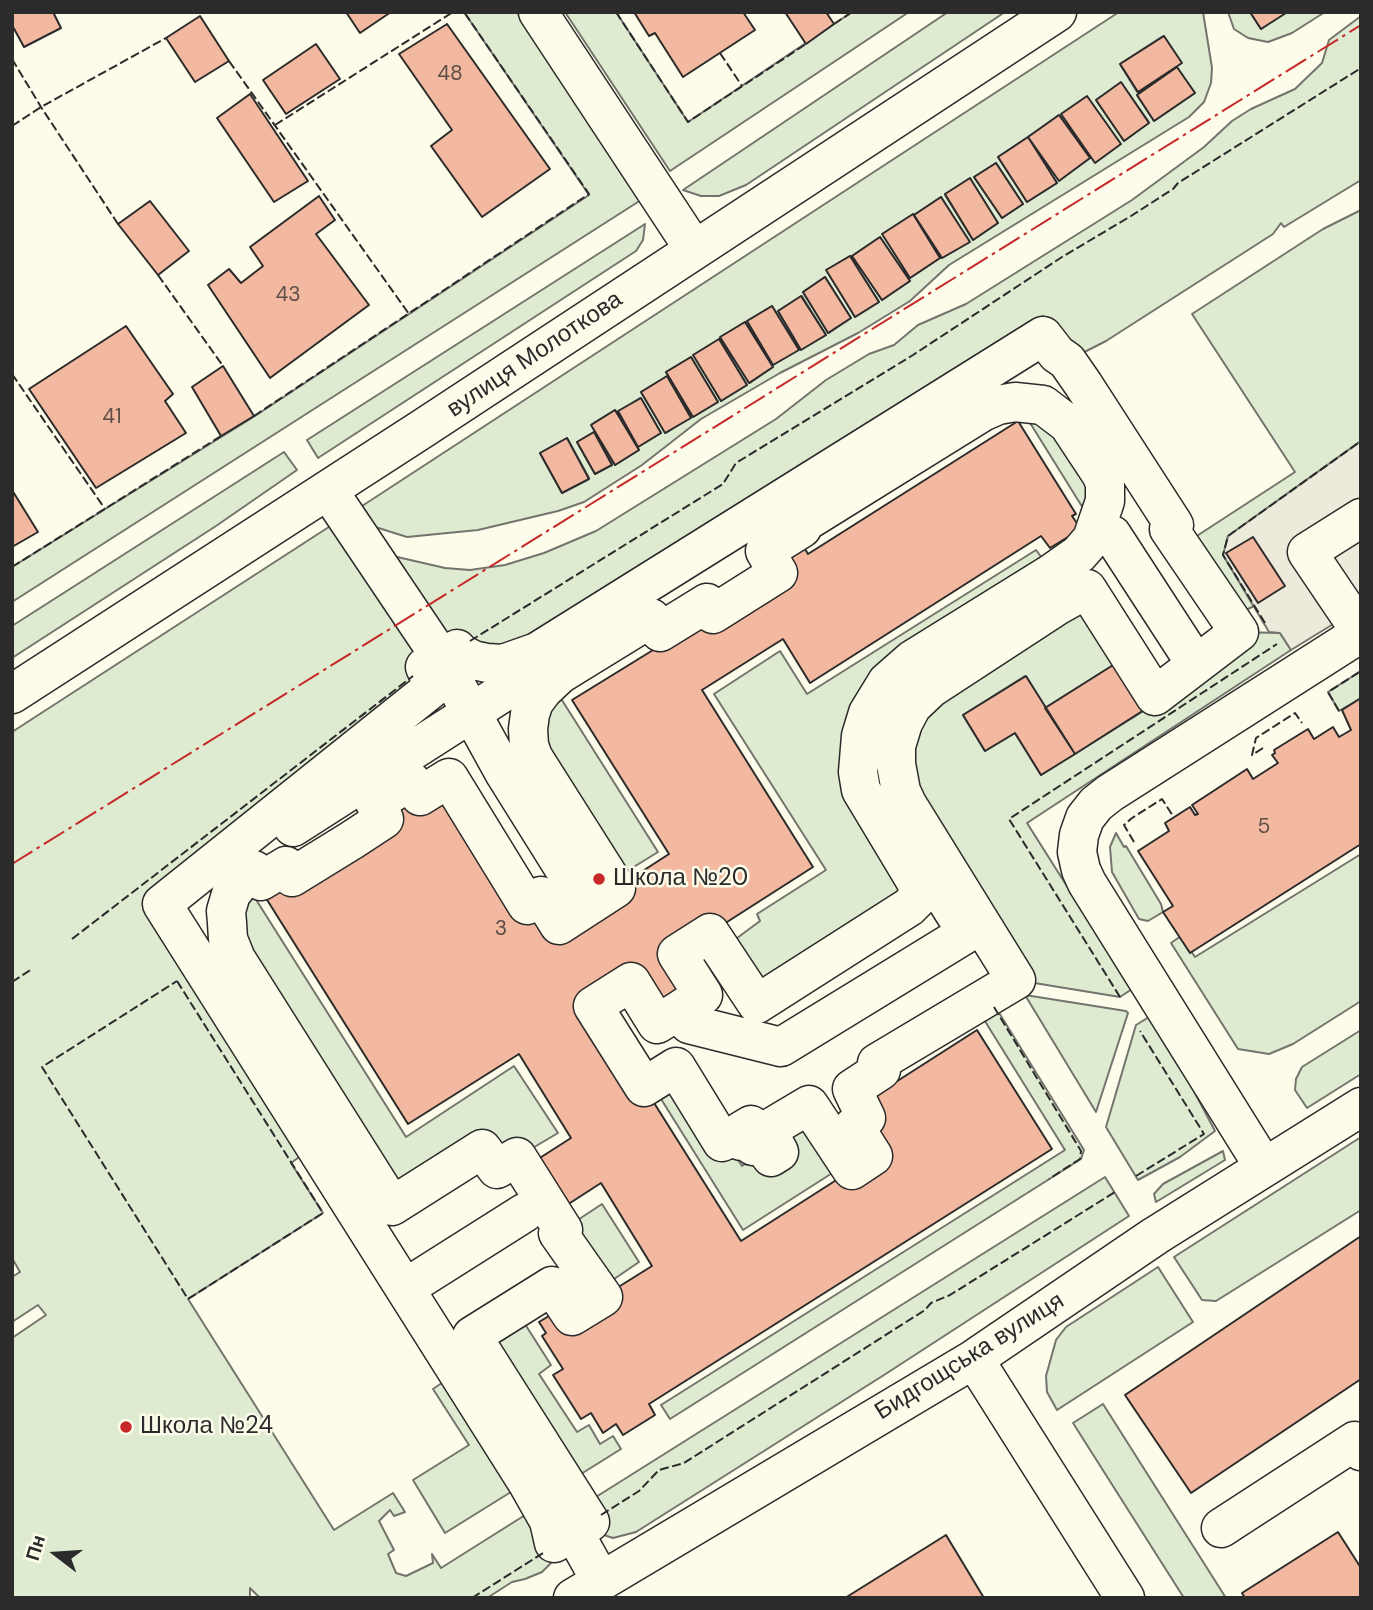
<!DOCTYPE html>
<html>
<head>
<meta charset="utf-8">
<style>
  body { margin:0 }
  #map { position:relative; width:1373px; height:1610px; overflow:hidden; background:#fdfbea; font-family:"DM Sans",sans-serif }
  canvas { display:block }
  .frame { position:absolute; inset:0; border:14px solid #2b2b2b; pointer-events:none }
  .north { position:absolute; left:21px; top:1519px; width:70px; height:70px; -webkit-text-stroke:5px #fdfbea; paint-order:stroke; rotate:287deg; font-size:19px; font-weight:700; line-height:28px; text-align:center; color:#2b2b2b }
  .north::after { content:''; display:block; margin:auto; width:24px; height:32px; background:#2b2b2b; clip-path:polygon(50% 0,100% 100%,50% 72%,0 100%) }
</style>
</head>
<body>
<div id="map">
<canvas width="1373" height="1610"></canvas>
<div class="frame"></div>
<div class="north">Пн</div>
</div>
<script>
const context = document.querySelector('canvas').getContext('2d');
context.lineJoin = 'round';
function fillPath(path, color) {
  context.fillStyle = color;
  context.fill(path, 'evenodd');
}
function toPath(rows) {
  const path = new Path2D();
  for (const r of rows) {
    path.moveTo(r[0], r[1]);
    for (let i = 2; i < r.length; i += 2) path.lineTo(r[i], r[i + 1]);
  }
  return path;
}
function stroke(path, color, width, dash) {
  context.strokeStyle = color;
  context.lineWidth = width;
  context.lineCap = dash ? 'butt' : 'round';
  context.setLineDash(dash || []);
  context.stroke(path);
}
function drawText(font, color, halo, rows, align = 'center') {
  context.font = font + ' "DM Sans",sans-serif';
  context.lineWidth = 5;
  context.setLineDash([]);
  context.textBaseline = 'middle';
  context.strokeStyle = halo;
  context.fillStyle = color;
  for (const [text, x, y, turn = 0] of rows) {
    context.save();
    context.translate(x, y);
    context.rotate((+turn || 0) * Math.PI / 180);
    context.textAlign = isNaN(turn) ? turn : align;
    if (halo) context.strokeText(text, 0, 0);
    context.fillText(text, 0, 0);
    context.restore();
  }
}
const green = toPath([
  [464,12,517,12,641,200,12,602,12,567,255,416,589,195,464,12],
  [565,12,616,12,688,122,852,12,909,12,670,171,565,12],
  [948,12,1005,12,746,185,719,196,701,196,683,190,948,12],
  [1119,12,1203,12,1212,68,1211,83,1204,102,1189,117,949,265,910,301,858,333,780,373,701,419,642,465,584,502,558,511,478,530,407,537,369,525,359,508,1119,12],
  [1163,36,1181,63,1137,92,1120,64,1163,36],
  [1176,67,1195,93,1154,121,1137,95,1176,67],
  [1121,83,1149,122,1124,141,1096,100,1121,83],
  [1059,115,1090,158,1059,180,1028,137,1059,115],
  [1028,137,1057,183,1027,202,998,157,1028,137],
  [996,163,1023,204,1002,218,974,177,996,163],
  [969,179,998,223,973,240,945,195,969,179],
  [941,197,969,242,942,258,914,215,941,197],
  [913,215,940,258,910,278,913,215],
  [880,237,910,281,882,300,852,256,880,237],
  [850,256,879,302,855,317,827,270,850,256],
  [825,277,851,318,829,333,803,292,825,277],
  [802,296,826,335,801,349,778,311,802,296],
  [772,306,799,349,773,365,747,321,772,306],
  [745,322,773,367,750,383,720,338,745,322],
  [720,339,747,385,721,401,694,355,720,339],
  [691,357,718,402,693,417,666,372,691,357],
  [666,377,691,417,666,433,641,392,666,377],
  [640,398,661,433,638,447,618,412,640,398],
  [615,410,639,450,615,465,592,424,615,410],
  [594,432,612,464,595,474,577,442,594,432],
  [567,438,589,478,562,493,540,453,567,438],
  [1228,12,1250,12,1261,29,1285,12,1325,12,1292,33,1268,42,1248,38,1234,29,1228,12],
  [1361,16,1361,180,1284,227,1281,223,1273,234,1106,341,1067,361,1043,337,537,652,460,653,393,556,445,568,470,570,505,565,544,553,596,531,776,419,826,380,869,354,894,345,918,325,966,304,1132,200,1204,147,1232,121,1251,109,1295,89,1322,63,1329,40,1361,16],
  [1361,210,1361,441,1228,536,1224,555,1254,606,1238,614,1186,543,1295,472,1192,314,1323,229,1361,210],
  [645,224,643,240,636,251,318,458,307,440,645,224],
  [1015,402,1043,405,1061,416,1068,424,1101,474,1105,483,1105,501,1097,529,1079,554,912,660,887,682,868,713,861,736,858,772,861,790,865,799,915,880,918,887,917,899,909,907,757,1004,721,950,760,921,757,914,826,870,714,694,780,651,807,694,1036,550,1045,562,1096,529,1022,410,812,541,800,525,982,412,998,405,1015,402],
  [284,452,297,470,216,526,12,658,12,626,284,452],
  [335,523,431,680,162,904,314,1146,291,1163,323,1213,188,1299,334,1530,393,1493,405,1512,394,1516,390,1510,379,1521,394,1550,388,1554,396,1573,406,1576,433,1563,432,1554,441,1568,541,1505,555,1538,551,1563,542,1572,525,1579,512,1582,487,1598,260,1598,250,1588,250,1598,12,1598,12,1338,46,1315,38,1305,12,1322,12,1277,20,1272,12,1258,12,732,335,523],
  [1072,598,1128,656,1045,708,1025,676,963,715,985,751,1015,733,1041,775,1158,702,1239,632,1280,633,1291,650,1027,823,1132,989,1120,997,1016,980,907,804,903,723,1072,598],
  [662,633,560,697,658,852,611,881,530,714,662,633],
  [1361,671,1361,698,1339,711,1328,692,1361,671],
  [1116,833,1124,847,1126,846,1161,904,1163,912,1148,921,1139,919,1112,872,1110,847,1116,833],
  [1361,854,1361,1001,1293,1044,1269,1054,1238,1049,1171,943,1181,936,1195,957,1361,854],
  [243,879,406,1137,514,1066,558,1133,497,1169,482,1149,392,1206,236,959,243,879],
  [988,995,1084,1150,1081,1159,670,1419,661,1405,1065,1150,983,1018,988,995],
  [1025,995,1126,1011,1128,1013,1096,1112,1025,995],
  [1149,1017,1187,1078,1215,1131,1180,1157,1138,1180,1106,1127,1136,1025,1149,1017],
  [1361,1030,1361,1074,1307,1108,1295,1090,1296,1079,1302,1067,1361,1030],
  [676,1067,742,1166,752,1159,809,1105,848,1163,743,1230,651,1083,676,1067],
  [1361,1137,1361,1210,1216,1301,1202,1300,1174,1257,1361,1137],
  [1223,1151,1225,1160,1156,1202,1154,1194,1163,1184,1223,1151],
  [1105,1177,1129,1216,884,1375,636,1532,613,1538,601,1534,580,1507,1105,1177],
  [602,1204,639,1262,598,1290,558,1233,602,1204],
  [1158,1267,1193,1322,1057,1410,1047,1392,1046,1376,1056,1340,1066,1327,1158,1267],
  [523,1321,551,1365,539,1374,577,1432,589,1425,600,1444,613,1436,621,1449,565,1484,472,1336,523,1321],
  [458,1372,527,1482,445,1533,413,1480,469,1445,433,1389,458,1372],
  [1103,1404,1226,1598,1184,1598,1073,1423,1103,1404]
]);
const parking = toPath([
  [1361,441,1361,607,1291,650,1280,633,1269,632,1223,555,1228,536,1361,441]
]);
const building = toPath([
  [12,12,53,12,61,28,24,47,12,25,12,12],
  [346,12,391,12,360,33,346,12],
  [634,12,743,12,755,30,683,77,655,33,649,36,634,12],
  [785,12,826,12,834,24,806,44,785,12],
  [1250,12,1285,12,1286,13,1261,29,1250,12],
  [200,16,229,61,195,82,166,38,200,16],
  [447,24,550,169,482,217,431,146,452,130,399,54,447,24],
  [1164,36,1182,63,1138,92,1120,64,1164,36],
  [316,44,340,79,286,114,263,80,316,44],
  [1177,67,1195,93,1154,121,1137,95,1177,67],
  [1121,82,1149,123,1124,141,1096,100,1121,82],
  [250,94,308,181,274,202,217,118,250,94],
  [1087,96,1121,144,1095,163,1061,114,1087,96],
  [1059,115,1090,158,1059,181,1028,137,1059,115],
  [1028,137,1057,183,1027,202,998,157,1028,137],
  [996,163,1023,204,1002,218,974,177,996,163],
  [970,178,998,223,973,240,945,194,970,178],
  [319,196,335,220,316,234,369,305,270,378,208,285,229,269,241,283,263,266,250,247,319,196],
  [941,197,970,242,942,258,914,215,941,197],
  [150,201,189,251,158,275,118,224,150,201],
  [913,214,940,258,910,278,882,234,913,214],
  [880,237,910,281,882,300,852,256,880,237],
  [850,256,879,302,855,317,826,270,850,256],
  [825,277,851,318,828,333,803,292,825,277],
  [801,296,826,335,801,350,778,311,801,296],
  [772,306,799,350,773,365,747,321,772,306],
  [745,322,773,367,749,383,720,337,745,322],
  [126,326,173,394,165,401,186,433,96,488,29,389,126,326],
  [719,339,747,385,721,401,693,355,719,339],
  [691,357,718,402,693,417,666,372,691,357],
  [223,366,254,416,221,436,192,387,223,366],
  [667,376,691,418,665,433,641,392,667,376],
  [641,398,661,433,638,447,618,411,641,398],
  [615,410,639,450,615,465,591,425,615,410],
  [1018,421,1076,514,1072,516,1081,529,1050,548,1041,536,810,683,783,639,702,690,813,867,677,954,680,1010,593,1006,741,1241,852,1170,877,1094,977,1030,1052,1149,649,1404,655,1415,623,1435,616,1424,603,1433,591,1413,581,1419,553,1375,563,1369,542,1336,546,1333,539,1322,567,1305,572,1316,652,1266,601,1183,553,1214,524,1168,571,1138,519,1054,408,1124,264,895,449,778,559,925,669,854,572,700,778,573,795,532,808,554,1018,421],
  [594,432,612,465,595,474,577,442,594,432],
  [567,438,589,479,562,493,540,453,567,438],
  [12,490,38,532,12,547,12,490],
  [1253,537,1285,586,1258,603,1226,553,1253,537],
  [1129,655,1158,701,1075,754,1045,708,1129,655],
  [1026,676,1075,754,1041,775,1015,733,985,751,963,715,1026,676],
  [1361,698,1361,844,1190,953,1163,912,1173,906,1138,851,1169,831,1165,823,1190,807,1195,815,1198,814,1192,805,1247,769,1253,779,1278,763,1272,755,1275,753,1274,750,1308,729,1314,739,1333,727,1339,737,1351,730,1342,710,1361,698],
  [1361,1236,1361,1379,1191,1493,1125,1395,1361,1236],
  [1338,1532,1361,1568,1361,1598,1245,1598,1242,1593,1338,1532],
  [946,1535,984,1598,845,1598,946,1535]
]);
const minor = toPath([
  [538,12,694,249],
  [1043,336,1057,354,1067,361,1083,384,1174,525,1169,529,1239,632,1155,696,1087,589,1055,607,931,688,912,706,903,723,896,746,896,764,901,791,907,804,1016,980,877,1063,881,1070,852,1089,866,1118,854,1126,873,1156,852,1170,809,1105,767,1130,779,1152,771,1157,761,1140,753,1146,749,1140,758,1135,751,1125,741,1131,746,1138,741,1141,736,1134,722,1142,676,1067,644,1087,593,1006,631,982,657,1024,680,1010,703,995,677,954,710,933,757,1004,909,907,917,899,918,887,915,880,861,790,858,772,861,736,868,713,887,682,912,660,1049,575,1079,554,1092,539,1105,501,1105,483,1101,474,1068,424,1043,405,1015,402,998,405,982,412,800,525,802,528,765,551,778,573,713,614,707,603,660,632,651,618,560,674,543,690,534,702,530,714,528,729,529,745,533,757,616,888,559,925,541,896,527,905,449,778,420,796,411,781,375,803,384,819,352,840,292,877,286,866,261,881,254,870,243,879,231,894,226,911,227,923,228,939,236,959,392,1206,482,1149,497,1169,517,1157,563,1230,558,1233,603,1297,572,1316,552,1286,472,1336,590,1522,554,1543,549,1521,527,1482,162,904,431,689,431,680,425,667,457,649,460,653,473,660,487,663,503,664,537,652,1043,336],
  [328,490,441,658,505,774,585,902],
  [1361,518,1307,552,1361,632],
  [1112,535,1186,649],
  [12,694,422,429,1057,12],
  [293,827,549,663],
  [689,1024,781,1047,967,933,945,898],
  [1264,1167,1087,883,1081,870,1077,852,1079,835,1085,818,1096,804,1110,793,1361,633],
  [418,1280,524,1213],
  [974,1359,1125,1598],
  [562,1511,601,1581],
  [1221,1528,1355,1441,1361,1451],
  [573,1598,974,1359,1155,1236,1361,1107]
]);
const fence = toPath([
  [616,12,688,122,806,44],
  [834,24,852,12],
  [720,53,742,86],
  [12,59,41,107,118,224],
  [229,61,409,314],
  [275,125,453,12],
  [12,126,41,107,166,38],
  [158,275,223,366],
  [12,374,105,509],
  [254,416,589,194,464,12],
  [12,567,221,436],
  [1265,623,1223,555,1228,536,1361,441],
  [470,641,723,484,736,463,913,355,1062,257,1131,216,1173,189,1178,183,1361,68],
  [1339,711,1328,692,1361,671],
  [1263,748,1252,755,1256,738,1295,713,1302,723],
  [1134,842,1124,825,1132,818,1162,799,1173,816],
  [72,939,413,676],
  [177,981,323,1213,188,1299,42,1067,177,981],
  [12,982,32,969],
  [1120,997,1009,819,1277,644],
  [994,1007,1081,1151,1080,1159,1049,1179],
  [1136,1176,1204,1134,1140,1031],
  [601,1515,639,1491,659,1470,684,1463,925,1310,931,1303,950,1295,1115,1192],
  [472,1598,543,1553]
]);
const power = toPath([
  [12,864,1361,25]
]);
const markers = [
  [599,879,7,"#c62828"],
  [126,1427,7,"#c62828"]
];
const numberNames = [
  ["48",450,74],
  ["43",288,295],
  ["41",112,417],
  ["5",1264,827],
  ["3",501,929]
];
const streetNames = [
  ["вулиця Молоткова",535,355,-34],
  ["Бидгощська вулиця",970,1357,-32]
];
const poiNames = [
  ["Школа №20",613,879],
  ["Школа №24",140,1427]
];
fillPath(green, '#deebd1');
stroke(green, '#74746e', 2);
fillPath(parking, '#eceadb');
stroke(parking, '#74746e', 2);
fillPath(building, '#f2b8a0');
stroke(building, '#2b2b2b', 2);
stroke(minor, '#2b2b2b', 41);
stroke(minor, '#fdfbea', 38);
stroke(fence, '#2b2b2b', 2, [9, 3.5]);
stroke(power, '#c62828', 2, [24, 5, 3.5, 5]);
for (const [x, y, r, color] of markers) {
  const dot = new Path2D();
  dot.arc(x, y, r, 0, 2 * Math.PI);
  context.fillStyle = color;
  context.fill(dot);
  stroke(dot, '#fdfbea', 2.5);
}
drawText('21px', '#5d4e48', null, numberNames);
drawText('24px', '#2b2b2b', '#fdfbea', streetNames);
drawText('24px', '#2b2b2b', '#fdfbea', poiNames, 'left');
</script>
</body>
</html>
